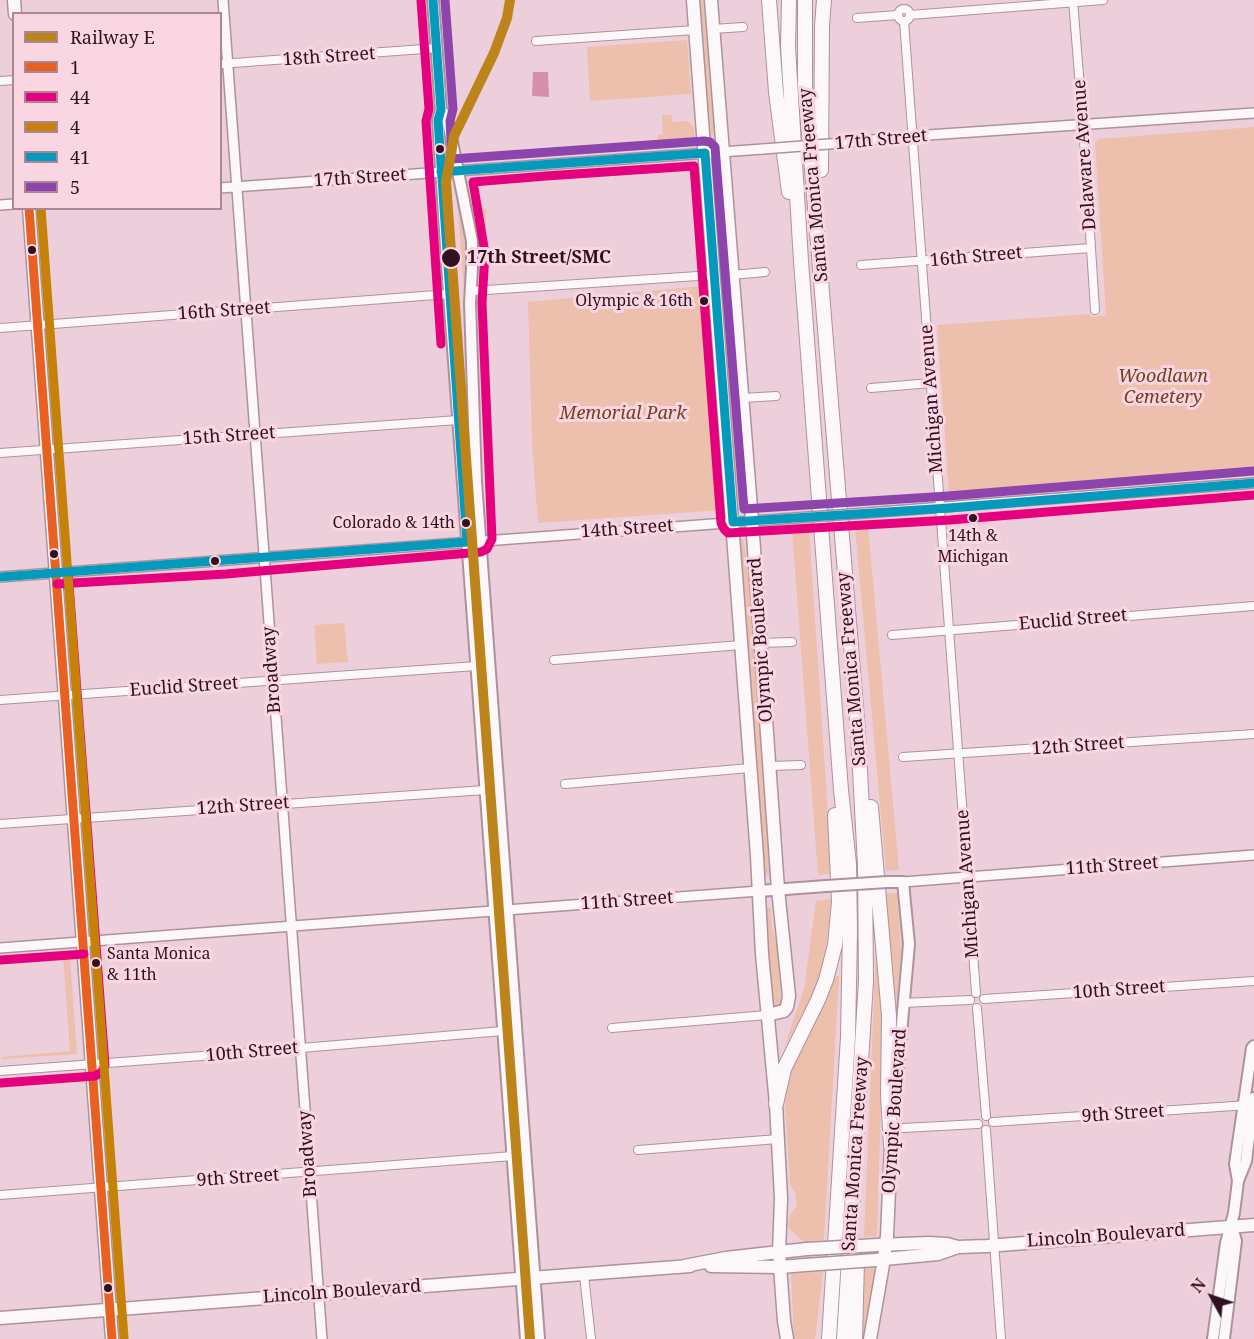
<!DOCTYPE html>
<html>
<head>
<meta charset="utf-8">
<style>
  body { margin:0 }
  #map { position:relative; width:1254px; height:1339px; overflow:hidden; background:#eccfda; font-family:"Noto Serif",serif }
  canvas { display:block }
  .legend { position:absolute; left:12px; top:12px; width:210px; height:198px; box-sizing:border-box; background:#fad6e3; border:2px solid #aa8795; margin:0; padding:8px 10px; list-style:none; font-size:18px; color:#31111f }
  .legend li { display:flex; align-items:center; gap:12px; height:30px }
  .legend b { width:30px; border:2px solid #aa8795 }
  .north { position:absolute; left:1182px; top:1267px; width:60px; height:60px; -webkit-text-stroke:4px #fad6e3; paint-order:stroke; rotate:310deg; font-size:16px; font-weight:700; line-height:24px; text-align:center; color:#31111f }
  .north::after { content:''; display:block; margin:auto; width:21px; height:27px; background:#31111f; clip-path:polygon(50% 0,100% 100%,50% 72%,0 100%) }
</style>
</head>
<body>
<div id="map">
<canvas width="1254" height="1339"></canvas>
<ul class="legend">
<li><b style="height:8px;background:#bc841a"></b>Railway E</li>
<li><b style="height:8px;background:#e86122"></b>1</li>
<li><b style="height:8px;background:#e5007d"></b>44</li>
<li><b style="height:8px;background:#c68108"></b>4</li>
<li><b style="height:8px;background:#059abc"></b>41</li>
<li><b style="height:8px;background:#8e44ad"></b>5</li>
</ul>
<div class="north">N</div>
</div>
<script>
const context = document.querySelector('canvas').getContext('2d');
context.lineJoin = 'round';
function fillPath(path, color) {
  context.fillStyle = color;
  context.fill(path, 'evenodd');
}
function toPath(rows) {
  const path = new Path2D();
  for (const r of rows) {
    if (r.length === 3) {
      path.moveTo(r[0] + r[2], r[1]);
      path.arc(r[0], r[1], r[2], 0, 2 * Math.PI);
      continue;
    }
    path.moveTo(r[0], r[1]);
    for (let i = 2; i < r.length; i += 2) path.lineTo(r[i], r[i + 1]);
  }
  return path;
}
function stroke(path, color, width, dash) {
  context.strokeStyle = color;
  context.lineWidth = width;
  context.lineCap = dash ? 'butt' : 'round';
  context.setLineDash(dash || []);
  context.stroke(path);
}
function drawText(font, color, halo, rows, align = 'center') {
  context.font = font + ' "Noto Serif",serif';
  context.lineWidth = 6;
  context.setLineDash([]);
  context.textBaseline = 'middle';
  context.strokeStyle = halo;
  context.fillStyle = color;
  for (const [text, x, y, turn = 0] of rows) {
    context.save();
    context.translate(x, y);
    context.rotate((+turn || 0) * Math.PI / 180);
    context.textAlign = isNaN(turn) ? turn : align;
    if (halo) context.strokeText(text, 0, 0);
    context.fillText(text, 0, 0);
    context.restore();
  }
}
const green = toPath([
  [697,0,707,0,716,135,711,135,709,112,704,94],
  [687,40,691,94,590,101,587,47],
  [662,115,671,115,673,122,686,121,690,123,694,127,695,142,658,144,658,135,663,134],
  [1254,127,1254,472,949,494,937,325,1090,314,1091,317,1106,315,1095,143,1098,139],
  [711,169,716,169,718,188,723,209,743,506,738,505,735,480],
  [458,199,468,243,465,303,457,200],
  [479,209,486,209,486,270,484,270],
  [702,286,704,287,721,510,538,523,532,444,528,302],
  [868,526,899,870,886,871,855,528],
  [809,529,832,874,818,875,792,530],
  [743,538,750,579,770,875,765,875,765,873,763,853,738,539],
  [344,623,348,662,317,664,314,625],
  [897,893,901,950,897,997,893,999,884,894],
  [831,899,828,934,822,969,809,1003,784,1048,804,989,816,901],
  [765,908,771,908,772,927,778,949,781,1004,776,1008,771,1003],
  [876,948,879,948,883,1034,877,1236,864,1237],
  [66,954,70,957,77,1054,3,1059,3,1057,70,1051,63,957,0,962,0,959],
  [831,976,839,976,824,1240,804,1242,788,1227,789,1216,797,1206,795,1192,790,1185,785,1103,786,1077],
  [875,1268,864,1339,860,1339,863,1269],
  [823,1272,815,1339,794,1339,791,1274]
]);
const water = toPath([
  [533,72,548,72,549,97,532,96]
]);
const minor = toPath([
  [1073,0,1083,125,1095,310],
  [904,15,6],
  [910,15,1103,0],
  [857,18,898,15],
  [904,21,976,993],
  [713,29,743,27],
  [536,41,695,30],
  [220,64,437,48],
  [0,81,14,80],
  [861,265,1091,248],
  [732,275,765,272],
  [471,291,713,275],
  [0,328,449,294],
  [871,388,931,383],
  [743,398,776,396],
  [0,453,458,420],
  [892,635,1254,606],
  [760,643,792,642],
  [554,660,741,645],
  [0,700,476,666],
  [903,757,1254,734],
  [770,766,801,765],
  [565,784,750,768],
  [0,824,485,790],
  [984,999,1254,981],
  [903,1003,970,1000],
  [977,1008,986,1116],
  [612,1028,767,1015],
  [0,1071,242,1053,503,1031],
  [993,1122,1249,1105],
  [903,1128,978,1124],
  [986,1130,1001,1339],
  [638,1150,778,1139],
  [0,1195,513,1156],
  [584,1275,591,1339]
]);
const tertiary = toPath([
  [223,0,322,1339],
  [842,143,913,136,1254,113],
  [220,188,763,149],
  [0,205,14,204],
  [866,513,1254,483],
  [0,577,794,518],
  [903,882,1254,855],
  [0,948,759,891]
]);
const secondary = toPath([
  [433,0,441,110,438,120,449,294,526,1339],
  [441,110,447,117,472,241,472,268,470,303,476,482,539,1339],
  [887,882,903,882,909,944,894,1113],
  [759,891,826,886],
  [1238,1181,1246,1161,1254,1098],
  [1213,1339,1226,1243,1234,1213,1238,1181,1235,1164,1252,1048,1254,1046],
  [1224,1339,1236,1241,1232,1227]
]);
const primary = toPath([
  [14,0,15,14],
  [711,0,752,521,778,889,789,996,787,1007,784,1011,767,1015],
  [29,208,112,1339],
  [876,1260,884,1259,887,1236,891,1146],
  [684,1266,726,1258,779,1252,781,1198,776,1104,762,954,757,856,693,0],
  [711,1266,780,1267,805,1265],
  [0,1318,690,1266]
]);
const trunk = toPath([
  [877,1245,928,1243,947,1244,958,1247,987,1246,1254,1225],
  [787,1339,784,1321,779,1252,807,1249],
  [870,1339,884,1259,938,1254,958,1247]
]);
const motorway = toPath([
  [769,0,776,92,789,192],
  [789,0,788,47,801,261,841,790,849,864,850,931,848,1037,829,1339],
  [805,0,805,85,858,732,865,866,866,981,844,1339],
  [821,170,822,26,824,0],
  [871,807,889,1016,888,1096,891,1146],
  [776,1104,784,1069,818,1000,826,980,835,945,839,902,835,815],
  [855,1339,857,1260]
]);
const tertiaryBridge = toPath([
  [763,149,842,143],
  [794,518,866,513]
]);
const secondaryBridge = toPath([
  [826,886,887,882]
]);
const primaryBridge = toPath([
  [805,1265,876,1260]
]);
const trunkBridge = toPath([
  [807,1249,877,1245]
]);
const bus1 = toPath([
  [29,208,112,1339]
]);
const bus2 = toPath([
  [421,1,429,109,426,121,441,344],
  [57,584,226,574,481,552,487,549,492,539,482,303,485,253,473,182,546,176,694,166,721,523,724,529,728,533,950,520,1254,495],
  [1,960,84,954],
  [1,1083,95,1076,102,1072,105,1065,68,571]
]);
const bus3 = toPath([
  [41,208,124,1338]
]);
const bus4 = toPath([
  [441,172,705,153,733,522,949,508,1254,483],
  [0,577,467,542,438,120,441,110,433,0]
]);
const bus5 = toPath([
  [445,0,453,109,450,121,452,159,704,141,710,142,715,147,744,509,948,496,1253,471]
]);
const rail1 = toPath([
  [510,0,507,18,494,53,454,136,446,182,530,1339]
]);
const markers = [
  [440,149,5,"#31111f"],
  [32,250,5,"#31111f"],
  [451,258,10,"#31111f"],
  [704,301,5,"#31111f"],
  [973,518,5,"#31111f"],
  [466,523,5,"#31111f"],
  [54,554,5,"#31111f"],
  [215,561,5,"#31111f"],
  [96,963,5,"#31111f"],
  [108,1288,5,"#31111f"]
];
const busNames = [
  ["Olympic & 16th",693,301],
  ["Colorado & 14th",455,523],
  ["14th &",973,536,"center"],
  ["Michigan",973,557,"center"],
  ["Santa Monica",107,954,"left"],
  ["& 11th",107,975,"left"]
];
const streetNames = [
  ["18th Street",329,57,-4],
  ["17th Street",881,140,-5],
  ["Delaware Avenue",1085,155,-94],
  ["17th Street",360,178,-4],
  ["Santa Monica Freeway",814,185,-95],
  ["16th Street",976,257,-5],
  ["16th Street",224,311,-4],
  ["Michigan Avenue",932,399,-94],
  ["15th Street",229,436,-4],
  ["14th Street",627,529,-4],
  ["Euclid Street",1073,620,-5],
  ["Olympic Boulevard",761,640,-94],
  ["Santa Monica Freeway",852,669,-95],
  ["Broadway",272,670,-94],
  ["Euclid Street",184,687,-4],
  ["12th Street",1078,746,-4],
  ["12th Street",243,806,-4],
  ["11th Street",1112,866,-4],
  ["Michigan Avenue",968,884,-94],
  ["11th Street",627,901,-4],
  ["10th Street",1119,990,-4],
  ["10th Street",252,1052,-5],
  ["Olympic Boulevard",895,1111,-86],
  ["9th Street",1123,1114,-4],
  ["Broadway",308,1154,-94],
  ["Santa Monica Freeway",856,1154,-86],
  ["9th Street",238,1178,-4],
  ["Lincoln Boulevard",1106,1236,-4],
  ["Lincoln Boulevard",342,1292,-4]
];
const stopNames = [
  ["17th Street/SMC",467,258]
];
const parkNames = [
  ["Woodlawn",1163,377],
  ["Cemetery",1163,398],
  ["Memorial Park",623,414]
];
fillPath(green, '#edbfad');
fillPath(water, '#d490ab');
stroke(minor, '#ad929d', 10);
stroke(tertiary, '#ad929d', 12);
stroke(secondary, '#ad929d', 14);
stroke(primary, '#ad929d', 15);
stroke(trunk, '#ad929d', 15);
stroke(motorway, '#ad929d', 16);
stroke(minor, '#fcf8f9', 8);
stroke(tertiary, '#fcf8f9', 9);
stroke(secondary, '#fcf8f9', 10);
stroke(primary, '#fcf8f9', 12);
stroke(trunk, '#fcf8f9', 12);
stroke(motorway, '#fcf8f9', 14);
stroke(tertiaryBridge, '#ad929d', 12, []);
stroke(secondaryBridge, '#ad929d', 14, []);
stroke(primaryBridge, '#ad929d', 15, []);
stroke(trunkBridge, '#ad929d', 15, []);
stroke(tertiaryBridge, '#fcf8f9', 9);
stroke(secondaryBridge, '#fcf8f9', 10);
stroke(primaryBridge, '#fcf8f9', 12);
stroke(trunkBridge, '#fcf8f9', 12);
stroke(bus1, '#e86122', 9);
stroke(bus2, '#e5007d', 9);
stroke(bus3, '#c68108', 9);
stroke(bus4, '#059abc', 9);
stroke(bus5, '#8e44ad', 9);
stroke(rail1, '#bc841a', 10);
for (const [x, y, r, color] of markers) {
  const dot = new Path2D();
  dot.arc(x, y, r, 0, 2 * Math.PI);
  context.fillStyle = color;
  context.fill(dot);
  stroke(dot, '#fad6e3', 2);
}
drawText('16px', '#31111f', '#fad6e3', busNames, 'right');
drawText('18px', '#31111f', '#fad6e3', streetNames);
drawText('bold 18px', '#31111f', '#fad6e3', stopNames, 'left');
drawText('italic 18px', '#72401a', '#fad6e3', parkNames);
</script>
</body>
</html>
